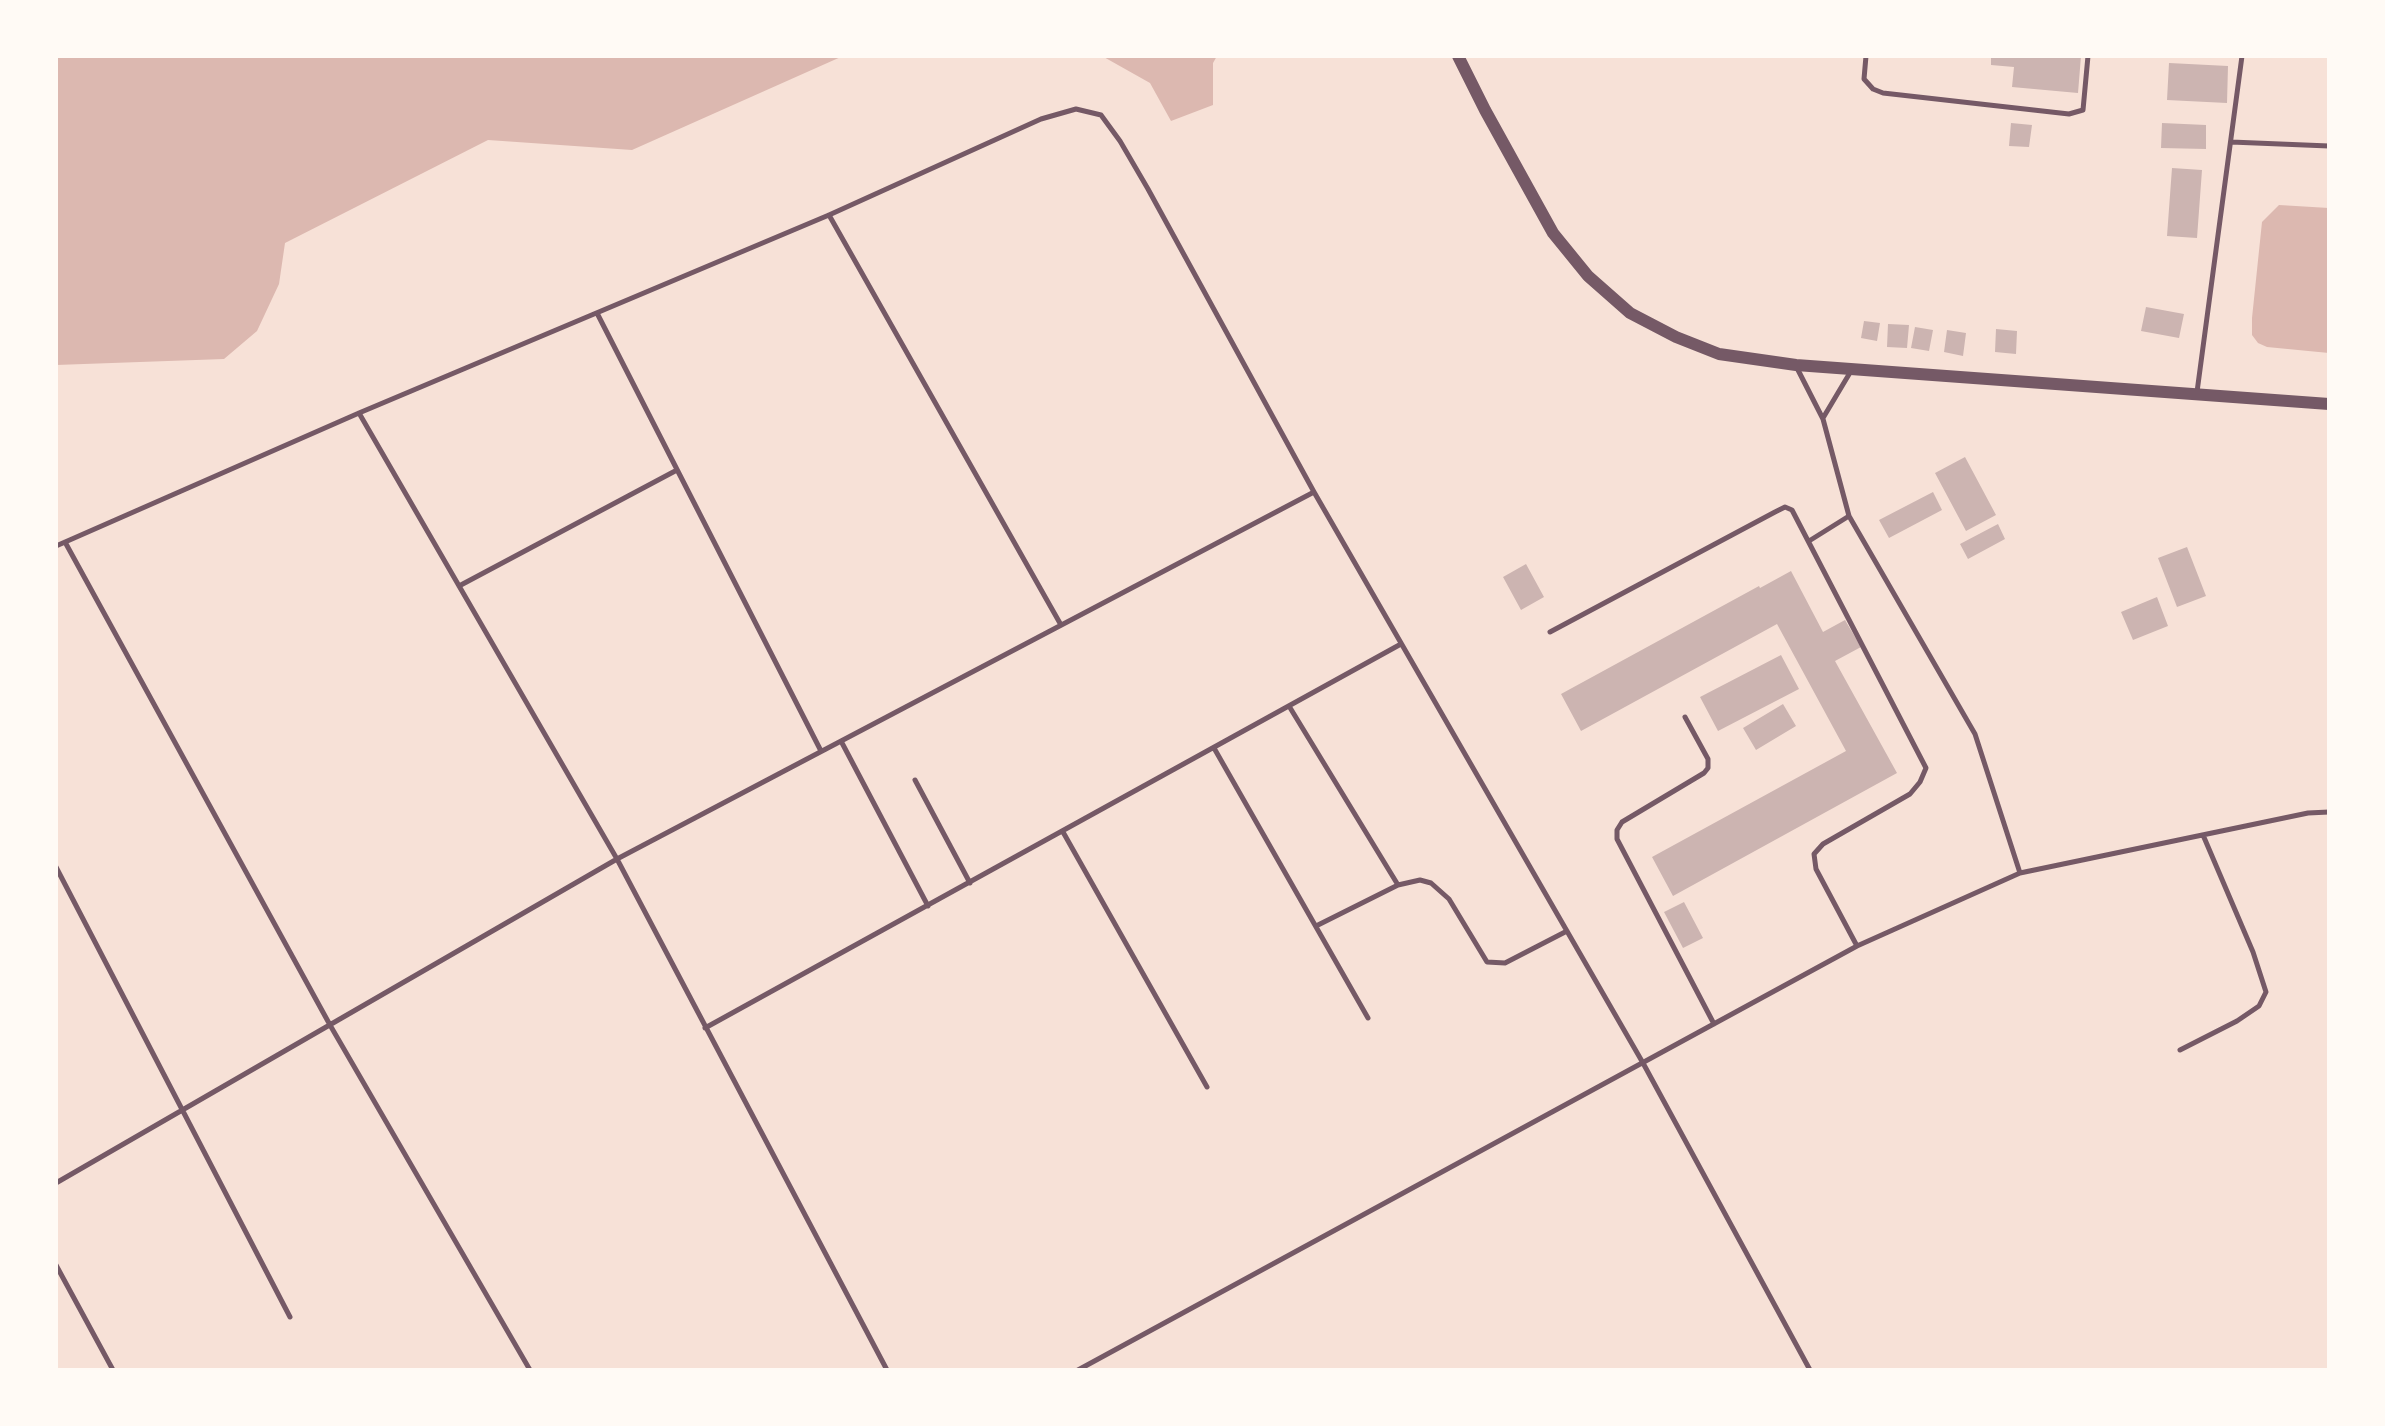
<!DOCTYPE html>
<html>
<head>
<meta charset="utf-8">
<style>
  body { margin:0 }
  #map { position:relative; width:2385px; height:1426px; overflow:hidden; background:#f7e1d7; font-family:Karla,sans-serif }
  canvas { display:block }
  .frame { position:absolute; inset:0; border:58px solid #fffaf5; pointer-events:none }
</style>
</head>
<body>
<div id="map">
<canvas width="2385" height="1426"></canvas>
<div class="frame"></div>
</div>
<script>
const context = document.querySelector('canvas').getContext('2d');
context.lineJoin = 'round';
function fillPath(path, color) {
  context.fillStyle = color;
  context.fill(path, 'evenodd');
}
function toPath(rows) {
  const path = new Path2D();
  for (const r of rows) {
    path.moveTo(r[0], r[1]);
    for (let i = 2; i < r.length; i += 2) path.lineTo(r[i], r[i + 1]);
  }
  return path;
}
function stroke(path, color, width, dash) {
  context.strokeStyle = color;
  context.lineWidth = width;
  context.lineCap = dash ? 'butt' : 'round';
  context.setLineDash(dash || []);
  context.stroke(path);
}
const water = toPath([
  [56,56,843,56,632,150,488,140,285,243,279,284,257,331,224,359,56,365],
  [1102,56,1217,56,1213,63,1213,105,1171,121,1150,83],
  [2279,205,2329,208,2329,353,2267,347,2258,343,2252,335,2252,318,2262,222]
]);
const building = toPath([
  [1991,56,2081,56,2078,93,2012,87,2014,67,1991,65],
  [2169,63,2228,66,2227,103,2167,100],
  [2011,123,2032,125,2029,147,2009,146],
  [2162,123,2206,125,2206,149,2161,148],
  [2172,168,2202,170,2197,238,2167,236],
  [2146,307,2184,314,2179,338,2141,331],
  [1864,321,1880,323,1877,341,1861,338],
  [1888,324,1909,325,1907,348,1887,347],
  [1915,327,1933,330,1929,351,1911,348],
  [1996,329,2017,331,2016,354,1995,352],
  [1947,330,1966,333,1963,356,1944,352],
  [1965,457,1996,515,1966,531,1935,473],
  [1933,492,1942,510,1889,538,1879,520],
  [1998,524,2005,539,1968,559,1960,544],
  [2187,547,2206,596,2177,607,2158,558],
  [1526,564,1544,597,1521,610,1503,577],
  [1791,571,1823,632,1845,620,1861,647,1835,661,1897,773,1673,896,1652,857,1846,751,1777,624,1581,731,1561,694,1759,586,1760,588],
  [2157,597,2168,626,2133,640,2121,612],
  [1781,655,1799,689,1718,731,1700,697],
  [1783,704,1796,726,1756,750,1743,728],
  [1684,902,1703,938,1683,948,1664,912]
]);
const service = toPath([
  [1866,56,1864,79,1873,89,1883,93,2069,114,2083,110,2088,56],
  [2231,142,2329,146],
  [829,215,1061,625],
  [598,315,821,751],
  [1797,368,1823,419,1849,516,1975,734,2020,873],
  [2197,392,2242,56],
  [359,413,617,859,887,1370],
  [1823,418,1851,371],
  [1809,541,1849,516],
  [65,542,330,1025,530,1370],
  [56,546,359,413,829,215,1041,119,1076,109,1101,115,1120,141,1148,189,1314,492,1643,1063,1810,1370],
  [459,586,677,470],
  [1550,632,1775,512,1785,507,1792,510,1926,768,1920,782,1910,794,1823,844,1814,854,1816,869,1857,946],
  [1289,706,1398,885],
  [1685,717,1708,759,1708,768,1704,773,1622,822,1617,830,1617,839,1714,1024],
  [841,741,928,906],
  [1214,748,1368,1018],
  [915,780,970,883],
  [1063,832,1207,1087],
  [56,867,290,1317],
  [1316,926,1398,885,1420,880,1431,883,1449,899,1487,962,1505,963,1567,931],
  [705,1028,1401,644],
  [2180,1050,2237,1021,2259,1006,2266,992,2253,952,2203,835],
  [56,1183,617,859,1314,492],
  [56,1265,113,1370],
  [1078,1370,1857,946,2020,873,2308,813,2329,812]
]);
const tertiary = toPath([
  [1458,56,1485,110,1553,233,1588,276,1630,313,1676,337,1719,354,1796,365,2329,404]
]);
fillPath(water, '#dcb8b0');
fillPath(building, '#ccb4b1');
stroke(service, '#755966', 5);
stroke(tertiary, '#755966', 12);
</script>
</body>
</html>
